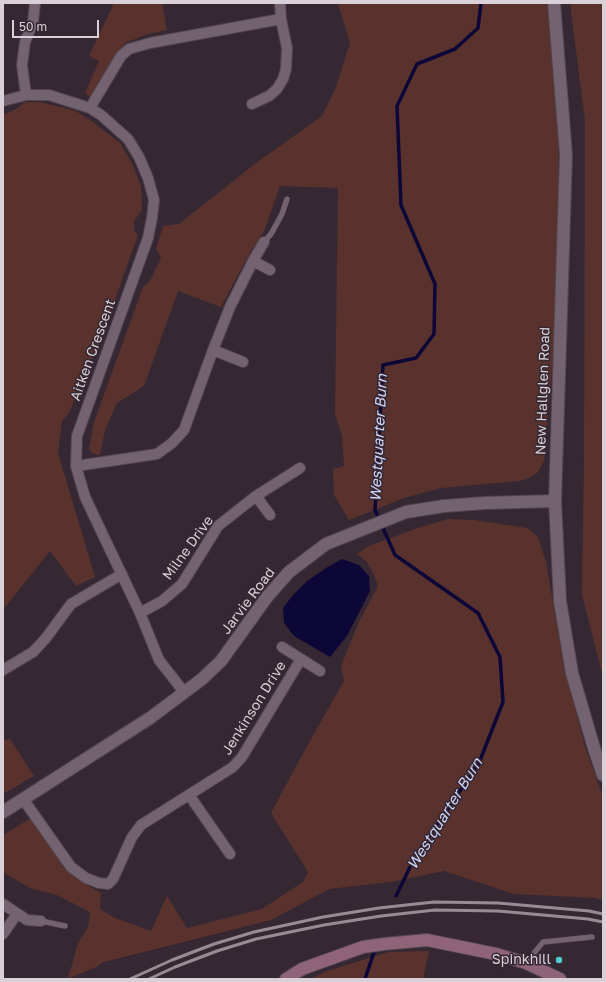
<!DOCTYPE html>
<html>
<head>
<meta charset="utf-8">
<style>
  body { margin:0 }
  #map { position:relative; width:606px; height:982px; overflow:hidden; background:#362833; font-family:"Golos Text",sans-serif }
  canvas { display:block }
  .frame { position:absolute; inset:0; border:4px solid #dad1d8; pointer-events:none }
  .scale { position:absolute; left:12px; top:20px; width:87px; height:18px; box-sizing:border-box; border:2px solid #dad1d8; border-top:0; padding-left:5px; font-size:12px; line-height:14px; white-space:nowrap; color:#dad1d8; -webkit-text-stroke:3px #362833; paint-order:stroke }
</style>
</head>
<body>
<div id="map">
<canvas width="606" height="982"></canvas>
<div class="frame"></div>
<div class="scale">50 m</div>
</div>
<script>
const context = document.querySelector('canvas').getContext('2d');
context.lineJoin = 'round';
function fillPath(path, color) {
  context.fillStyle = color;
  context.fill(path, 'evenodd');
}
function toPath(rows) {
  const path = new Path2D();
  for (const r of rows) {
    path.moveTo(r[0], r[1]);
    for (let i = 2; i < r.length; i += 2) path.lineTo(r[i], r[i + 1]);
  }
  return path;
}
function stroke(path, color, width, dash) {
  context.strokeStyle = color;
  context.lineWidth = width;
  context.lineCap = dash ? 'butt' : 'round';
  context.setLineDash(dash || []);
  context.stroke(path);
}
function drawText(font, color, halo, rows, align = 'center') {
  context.font = font + ' "Golos Text",sans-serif';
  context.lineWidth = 3;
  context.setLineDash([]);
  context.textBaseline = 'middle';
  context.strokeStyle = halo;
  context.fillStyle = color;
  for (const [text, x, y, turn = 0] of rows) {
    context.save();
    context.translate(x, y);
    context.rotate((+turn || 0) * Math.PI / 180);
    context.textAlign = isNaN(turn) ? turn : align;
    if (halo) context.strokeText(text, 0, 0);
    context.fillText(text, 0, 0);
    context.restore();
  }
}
const green = toPath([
  [114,3,162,3,167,30,148,34,125,43,106,70,91,97,85,93,99,61,89,56],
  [338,3,547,3,559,121,557,308,544,461,538,472,531,477,520,481,441,488,404,498,349,520,334,495,333,469,344,466,342,435,335,415,338,188,280,186,264,231,247,258,221,307,178,291,144,386,117,403,105,430,100,455,92,453,89,449,94,422,143,287,150,281,161,258,156,249,163,226,179,224,256,163,322,116,336,87,350,43],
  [570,3,603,3,603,677,582,594,584,462,585,121],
  [24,102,40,102,76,111,93,122,120,143,133,165,141,187,142,210,134,221,134,230,138,235,95,356,85,364,78,385,77,393,69,413,62,421,58,453,95,577,76,586,50,551,6,606,3,608,3,115,18,108],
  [448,519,474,520,527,528,538,537,546,562,564,665,585,747,603,797,603,900,595,898,514,894,444,871,391,882,329,889,271,920,104,962,96,967,67,979,72,965,78,943,88,927,90,912,57,895,30,888,6,874,3,870,3,835,31,818,64,867,82,882,101,893,100,909,115,918,151,931,167,896,187,928,262,909,303,882,308,872,271,813,301,757,344,681,341,666,359,622,378,586,373,573,367,562,357,554,369,546,418,528],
  [10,739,34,776,3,794,3,740],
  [429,951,423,979,310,979,327,971,389,952]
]);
const water = toPath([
  [342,559,359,565,369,576,370,591,347,636,330,657,294,636,284,623,283,608,293,595,307,581,326,568]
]);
const stream = toPath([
  [396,896,415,857,479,763,503,702,500,657,478,613,395,555,375,510,383,365,416,358,434,334,435,284,401,205,397,106,417,64,455,49,478,28,481,3],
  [365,979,375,949]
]);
const service = toPath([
  [264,242,271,234,282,214,287,199],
  [41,921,65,926],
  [527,962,543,942,592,937]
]);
const minor = toPath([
  [26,95,22,65,25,42,33,22,35,3],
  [3,101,26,95,49,95,90,108,101,115,128,139,139,157,148,178,154,200,152,218,148,238,77,436,76,466,85,497,140,613,159,660,184,692],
  [252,104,269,96,277,89,283,79,286,69,287,48,281,19],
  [90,108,121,56,129,49,150,43,281,19,280,3],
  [253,261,270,270],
  [213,350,243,362],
  [76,466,157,454,172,443,184,430,213,350,230,307,253,261,264,242],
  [256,496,270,515],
  [140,613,162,601,182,584,218,526,256,496,300,468],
  [282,647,320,671],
  [3,670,33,652,46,638,71,604,122,574],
  [189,795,230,854],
  [23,799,71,867,86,878,99,883,108,884,113,879,132,837,141,825,233,767,242,757,301,659],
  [3,904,27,920,41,921],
  [3,934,17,914]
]);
const tertiary = toPath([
  [554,3,566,155,555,501,560,601,572,673,594,748,603,775],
  [3,812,150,718,202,679,221,661,267,597,289,572,326,544,406,512,444,506,485,503,555,501]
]);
const secondary = toPath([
  [286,979,302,969,363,947,384,944,427,940,496,954,526,963,560,979]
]);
const rail = toPath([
  [130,979,172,960,214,944,254,932,323,917,379,908,434,902,498,903,589,911,603,914],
  [149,979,175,967,217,951,256,939,324,925,381,916,435,910,498,911,588,919,603,922]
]);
const markers = [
  [559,960,4,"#52cdcf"]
];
const streetNames = [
  ["Aitken Crescent",93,350,-70],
  ["New Hallglen Road",543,391,-88],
  ["Milne Drive",188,548,-54],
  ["Jarvie Road",248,601,-53],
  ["Jenkinson Drive",254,708,-58]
];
const poiNames = [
  ["Spinkhill",551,960]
];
const waterNames = [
  ["Westquarter Burn",379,438,-87],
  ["Westquarter Burn",445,814,-58]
];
fillPath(green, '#59322e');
fillPath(water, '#0d0738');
stroke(stream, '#0d0738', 3.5);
stroke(service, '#524650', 6);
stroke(minor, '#524650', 12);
stroke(tertiary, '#524650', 14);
stroke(secondary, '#524650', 14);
stroke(service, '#736370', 5);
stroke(minor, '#736370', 10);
stroke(tertiary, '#736370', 12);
stroke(secondary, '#8f6478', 12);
stroke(rail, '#978c94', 3);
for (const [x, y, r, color] of markers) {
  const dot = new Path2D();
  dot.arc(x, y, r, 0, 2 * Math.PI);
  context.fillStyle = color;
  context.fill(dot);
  stroke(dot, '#362833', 1.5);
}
drawText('14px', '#dad1d8', '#362833', streetNames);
drawText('14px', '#dad1d8', '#362833', poiNames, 'right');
drawText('italic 15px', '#cfd4f7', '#362833', waterNames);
</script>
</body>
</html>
